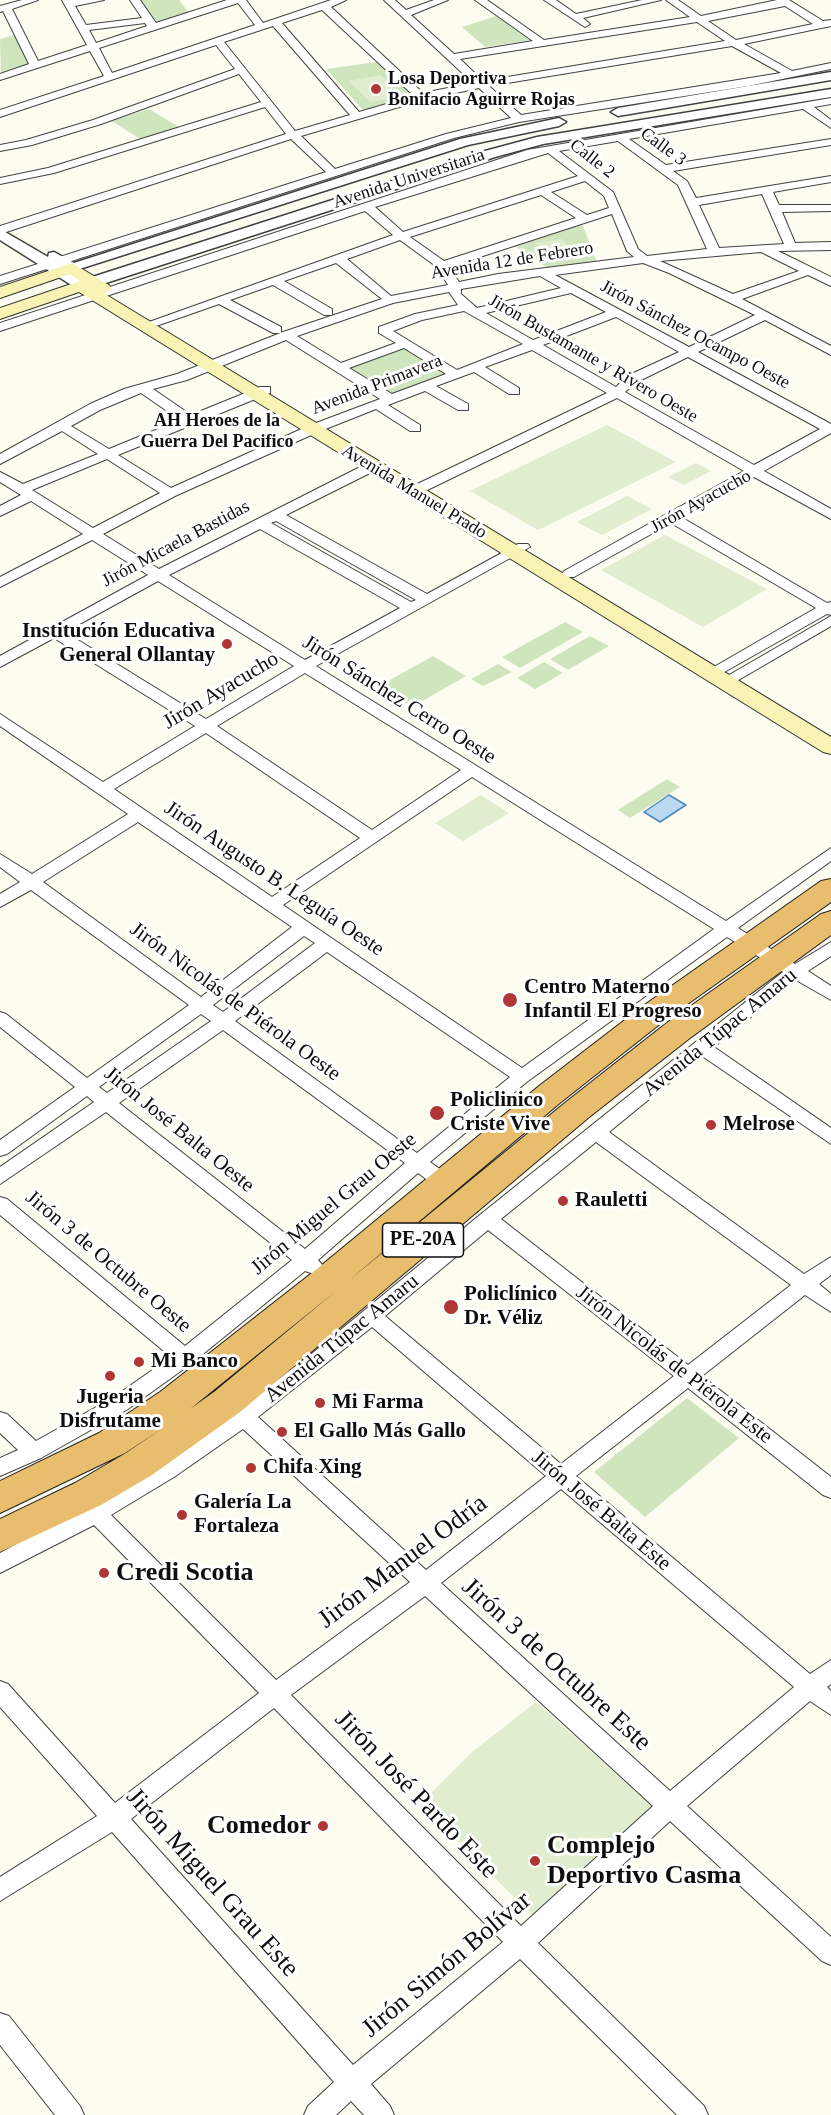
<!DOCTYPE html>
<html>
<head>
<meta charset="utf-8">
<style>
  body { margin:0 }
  canvas { display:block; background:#fdfcf1 }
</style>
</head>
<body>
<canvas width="831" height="2115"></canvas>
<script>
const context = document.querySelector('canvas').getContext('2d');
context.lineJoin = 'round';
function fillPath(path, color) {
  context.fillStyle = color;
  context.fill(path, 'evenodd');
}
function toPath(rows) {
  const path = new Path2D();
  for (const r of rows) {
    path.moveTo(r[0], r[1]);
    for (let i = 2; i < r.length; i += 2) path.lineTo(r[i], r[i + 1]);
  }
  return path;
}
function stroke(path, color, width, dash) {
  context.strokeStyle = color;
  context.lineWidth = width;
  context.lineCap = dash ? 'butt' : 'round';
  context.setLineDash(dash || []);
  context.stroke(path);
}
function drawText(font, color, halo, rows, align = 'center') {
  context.font = font + ' "Times New Roman",serif';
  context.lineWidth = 6;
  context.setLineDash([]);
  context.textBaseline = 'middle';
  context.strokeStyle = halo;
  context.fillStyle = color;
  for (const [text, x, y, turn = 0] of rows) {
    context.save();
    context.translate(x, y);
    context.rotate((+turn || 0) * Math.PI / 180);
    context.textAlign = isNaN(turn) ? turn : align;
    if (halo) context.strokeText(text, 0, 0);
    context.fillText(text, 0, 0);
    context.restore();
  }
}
const green = toPath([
  [139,0,179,0,189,13,154,24],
  [496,16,530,40,485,47,462,27],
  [17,34,32,64,1,74,0,39],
  [377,62,414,95,363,110,326,69],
  [149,109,179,127,140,139,112,121],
  [582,224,597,262,546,267,515,246],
  [407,347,450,373,392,395,348,369],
  [565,622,583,632,520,668,502,657],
  [590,636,609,646,568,670,550,659],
  [433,656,466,676,412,707,379,686],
  [544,662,563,673,535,689,517,678],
  [498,664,512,672,483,686,471,679],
  [667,779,680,787,630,818,618,810],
  [687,1398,739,1438,645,1517,594,1472]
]);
const pitch = toPath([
  [381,75,404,96,370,102,348,81],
  [562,239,577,256,551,260,536,243],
  [607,425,676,462,538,530,470,491],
  [696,463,711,471,684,485,668,477],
  [627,496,652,509,602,535,577,522],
  [665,535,767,589,703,627,601,570],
  [481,795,509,813,463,841,435,823],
  [536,1702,653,1807,532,1915,420,1804,472,1752]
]);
const water = toPath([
  [669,795,686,805,660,822,644,812,669,795]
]);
const minor = toPath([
  [22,0,38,0,12,9,38,61,87,45,62,0,104,0,75,6,86,25,142,18,130,0,140,0,156,23,227,0,246,0,263,23,331,0,346,0,331,7,423,93,473,83,384,0,395,0,406,10,434,0,448,0,411,15,454,54,533,41,475,0,487,0,544,40,690,17,666,0,678,0,701,16,777,0,789,0,823,21,831,20,831,26,744,44,792,71,831,63,831,69,748,86,519,122,454,138,0,284,0,276,326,172,291,139,0,234,0,226,286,134,265,107,54,173,0,184,0,178,48,168,261,102,239,74,101,124,32,145,0,151,0,145,26,140,93,120,235,69,216,45,0,117,0,110,104,76,90,51,0,80,0,74,29,64,3,11,0,12,0,6,22,0],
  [238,3,255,25,112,73,99,48,238,3],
  [785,6,813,24,736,40,708,21,785,6],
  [322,10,414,96,359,112,282,23,322,10],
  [697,22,725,41,483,81,460,59,697,22],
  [145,23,147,26,96,43,89,30,145,23],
  [273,26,350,115,295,131,224,42,273,26],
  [732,46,781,73,521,115,489,86,732,46],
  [479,88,511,118,446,134,335,169,301,136,423,100,479,88],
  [544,0,556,0,576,14,642,0,661,0,583,18,590,24,585,27,544,0],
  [831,98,831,104,814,107,831,120,831,128,803,109,629,139,666,165,831,139,831,145,673,171,687,181,696,198,831,176,831,182,773,192,779,205,831,205,831,211,782,212,795,243,831,242,831,250,778,251,831,277,831,286,808,275,742,299,831,346,831,355,765,320,698,352,831,424,831,433,764,471,831,509,831,519,754,477,681,517,827,603,831,602,831,615,827,614,712,679,707,677,704,674,707,671,816,608,671,523,574,577,564,577,562,574,564,571,744,471,617,398,419,494,409,494,409,488,607,393,532,350,485,367,519,388,519,394,509,394,474,372,436,386,468,404,468,410,458,410,425,391,388,405,420,425,420,431,410,431,376,409,318,432,175,496,103,534,159,569,368,463,378,463,378,469,286,515,427,594,518,544,528,544,530,547,316,666,726,921,831,848,831,861,738,928,795,964,831,942,831,956,808,971,831,986,831,1000,796,980,714,1047,831,1128,831,1144,702,1056,609,1132,804,1274,831,1257,831,1275,819,1284,831,1294,831,1312,805,1295,702,1376,831,1477,831,1498,823,1495,688,1388,576,1476,810,1674,831,1660,831,1684,827,1687,831,1691,831,1715,810,1701,687,1806,831,1937,831,1965,822,1961,670,1821,538,1943,704,2106,708,2115,677,2115,520,1959,371,2084,390,2106,394,2115,364,2115,351,2101,336,2115,304,2115,308,2106,334,2082,112,1832,0,1901,0,1877,97,1816,0,1707,0,1681,8,1684,115,1803,259,1693,94,1525,0,1573,0,1553,160,1465,237,1411,314,1352,481,1214,783,972,727,937,528,1081,430,1162,451,1177,453,1182,451,1187,437,1187,418,1173,318,1260,324,1267,321,1272,314,1274,305,1271,192,1363,128,1409,41,1458,0,1476,0,1458,18,1450,0,1433,0,1412,7,1414,36,1441,114,1397,171,1357,0,1215,0,1197,7,1199,185,1346,292,1260,106,1112,0,1184,0,1167,94,1102,87,1096,7,1154,0,1156,0,1140,75,1087,0,1027,0,1012,6,1014,87,1078,189,1005,31,890,0,907,0,894,20,882,0,867,0,854,32,874,128,814,0,726,0,714,103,782,195,726,54,638,0,667,0,656,148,575,92,540,0,587,0,577,83,534,31,501,0,516,0,506,21,495,0,482,0,472,23,484,98,454,62,431,0,464,0,454,90,404,124,389,177,374,283,332,382,299,336,263,284,281,332,309,332,315,324,315,273,285,230,300,281,327,281,333,273,333,219,304,159,325,155,326,149,322,393,235,365,211,0,331,0,323,527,150,831,98],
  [618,141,678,185,707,249,647,256,638,249,613,192,559,151,618,141],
  [548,153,578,176,403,232,375,207,548,153],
  [585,181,604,196,609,208,587,215,551,192,585,181],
  [762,194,784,244,719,248,699,205,762,194],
  [541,195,576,218,444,261,410,237,541,195],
  [612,214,627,251,634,257,498,274,459,282,449,267,612,214],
  [400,240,437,267,448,285,391,296,347,259,400,240],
  [761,252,799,271,733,294,660,261,761,252],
  [643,263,669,273,755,315,689,347,555,275,643,263],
  [540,276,561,288,477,308,461,294,461,289,540,276],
  [449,292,458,305,415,314,379,327,379,333,396,343,341,363,297,336,393,303,449,292],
  [571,293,606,312,533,340,486,313,571,293],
  [464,311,523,344,457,370,393,331,422,320,464,311],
  [616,317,679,352,627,376,616,387,543,345,616,317],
  [286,340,380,399,308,426,171,488,118,455,270,393,270,387,260,387,191,415,153,389,187,380,286,340],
  [404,348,446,374,392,394,349,368,404,348],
  [688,357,820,429,754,465,625,392,637,382,688,357],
  [141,393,180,420,109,449,71,426,100,410,141,393],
  [107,459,160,493,93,528,32,490,107,459],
  [276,521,416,600,411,602,271,523,276,521],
  [260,529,400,608,305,660,169,575,260,529],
  [158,581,294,666,206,719,65,632,158,581],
  [305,673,461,770,372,830,217,726,305,673],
  [206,733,360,838,272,897,114,789,206,733],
  [472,777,714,929,522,1068,283,905,472,777],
  [138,822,292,927,201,997,43,882,138,822],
  [304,936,315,943,223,1012,213,1005,304,936],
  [327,952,510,1077,417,1153,235,1021,327,952],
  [201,1014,211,1021,107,1093,99,1087,201,1014],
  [223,1030,405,1163,305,1249,119,1103,223,1030],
  [596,1142,791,1285,688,1365,501,1219,596,1142],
  [488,1230,674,1376,561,1464,385,1316,488,1230],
  [372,1327,546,1476,426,1570,258,1417,372,1327],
  [243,1429,410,1582,276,1680,111,1515,174,1477,243,1429],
  [561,1489,794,1687,670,1791,441,1583,561,1489],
  [425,1596,653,1806,521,1926,291,1695,425,1596],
  [274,1708,503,1942,353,2065,131,1819,274,1708],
  [831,616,831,626,730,685,720,685,717,682,831,616],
  [0,2013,9,2016,80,2106,84,2115,55,2115,0,2045,0,2013]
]);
const tertiary = toPath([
  [831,72,831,80,618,116,611,112,618,108,831,72],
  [831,89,831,97,543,144,495,157,81,291,0,240,0,229,48,257,49,253,54,252,74,263,460,139,559,118,566,122,559,126,468,145,70,272,83,280,485,151,537,137,831,89]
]);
const secondary = toPath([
  [72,263,109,285,112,289,105,294,831,737,831,754,823,752,79,292,0,319,0,308,80,281,70,274,0,298,0,287,72,263]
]);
const trunk = toPath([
  [831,879,831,902,665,1020,561,1102,347,1282,566,1102,668,1022,821,914,831,911,831,935,690,1038,588,1118,240,1412,152,1475,101,1505,0,1552,0,1519,75,1483,126,1453,163,1428,125,1453,0,1513,0,1481,99,1433,160,1392,317,1269,539,1086,643,1006,821,881,831,879],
  [336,1291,214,1392,190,1409,336,1291]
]);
const markers = [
  [376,89,6,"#b03635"],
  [227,644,6,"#b03635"],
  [510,1000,8,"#b03635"],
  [437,1113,8,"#b03635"],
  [711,1125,6,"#b03635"],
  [563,1201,6,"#b03635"],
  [451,1307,8,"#b03635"],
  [139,1362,6,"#b03635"],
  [110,1376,6,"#b03635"],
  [320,1403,6,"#b03635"],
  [282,1432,6,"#b03635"],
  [251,1468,6,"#b03635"],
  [182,1515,6,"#b03635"],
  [104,1573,6,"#b03635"],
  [323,1826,6,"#b03635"],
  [535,1861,6,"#b03635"]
];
const farPoinames = [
  ["Losa Deportiva",388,79],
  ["Bonifacio Aguirre Rojas",388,100]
];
const farStreetnames = [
  ["Calle 3",663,147,36],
  ["Calle 2",592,159,38],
  ["Avenida Universitaria",409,179,-18],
  ["Avenida 12 de Febrero",512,261,-9],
  ["Jirón Sánchez Ocampo Oeste",695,335,28],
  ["Jirón Bustamante y Rivero Oeste",593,359,30],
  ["Avenida Primavera",377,385,-21],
  ["Avenida Manuel Prado",414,492,31],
  ["Jirón Ayacucho",701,502,-29],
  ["Jirón Micaela Bastidas",176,544,-28]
];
const farNeighbourhoodnames = [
  ["AH Heroes de la",217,421],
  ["Guerra Del Pacifico",217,442]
];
const shields = [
  [423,1240,81]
];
const shieldNames = [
  ["PE-20A",423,1240]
];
const poiNames = [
  ["Institución Educativa",215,632,"right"],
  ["General Ollantay",215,656,"right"],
  ["Centro Materno",524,988],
  ["Infantil El Progreso",524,1012],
  ["Policlinico",450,1101],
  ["Criste Vive",450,1125],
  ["Melrose",723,1125],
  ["Rauletti",575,1201],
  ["Policlínico",464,1295],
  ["Dr. Véliz",464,1319],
  ["Mi Banco",151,1362],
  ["Jugeria",110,1398,"center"],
  ["Disfrutame",110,1422,"center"],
  ["Mi Farma",332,1403],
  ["El Gallo Más Gallo",294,1432],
  ["Chifa Xing",263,1468],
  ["Galería La",194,1503],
  ["Fortaleza",194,1527]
];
const streetNames = [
  ["Jirón Ayacucho",221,691,-31],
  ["Jirón Sánchez Cerro Oeste",399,700,32],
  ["Jirón Augusto B. Leguía Oeste",274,879,34],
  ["Jirón Nicolás de Piérola Oeste",235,1002,36],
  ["Avenida Túpac Amaru",720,1033,-39],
  ["Jirón José Balta Oeste",179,1130,39],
  ["Jirón Miguel Grau Oeste",334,1204,-40],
  ["Jirón 3 de Octubre Oeste",108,1262,40],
  ["Avenida Túpac Amaru",342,1339,-39],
  ["Jirón Nicolás de Piérola Este",674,1365,38],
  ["Jirón José Balta Este",601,1511,40]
];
const nearStreetnames = [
  ["Jirón Manuel Odría",403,1562,-37],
  ["Jirón 3 de Octubre Este",556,1665,42],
  ["Jirón José Pardo Este",416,1795,46],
  ["Jirón Miguel Grau Este",212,1883,48],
  ["Jirón Simón Bolívar",447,1965,-40]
];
const nearPoinames = [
  ["Credi Scotia",116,1573],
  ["Comedor",311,1826,"right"],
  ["Complejo",547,1846],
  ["Deportivo Casma",547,1876]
];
fillPath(green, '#d0e5be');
fillPath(pitch, '#e1edcf');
fillPath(water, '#bbd9f0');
stroke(water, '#4a8abf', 1.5);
stroke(minor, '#414141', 2);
stroke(tertiary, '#414141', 3);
stroke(secondary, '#303030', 2);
stroke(trunk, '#1f1f1f', 2);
fillPath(minor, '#fff');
fillPath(tertiary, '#fff');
fillPath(secondary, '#f6f3b4');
fillPath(trunk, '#e8be6e');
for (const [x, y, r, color] of markers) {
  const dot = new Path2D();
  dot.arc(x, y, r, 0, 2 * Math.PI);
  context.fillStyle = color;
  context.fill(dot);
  stroke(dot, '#fff', 2);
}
drawText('bold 18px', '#0e0e0e', '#fff', farPoinames, 'left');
drawText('18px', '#0e0e0e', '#fff', farStreetnames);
drawText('bold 18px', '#0e0e0e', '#fff', farNeighbourhoodnames);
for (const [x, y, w] of shields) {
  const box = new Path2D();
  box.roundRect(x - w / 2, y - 17, w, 34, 4.5);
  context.fillStyle = '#fff';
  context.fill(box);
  stroke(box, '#0e0e0e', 1.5);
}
drawText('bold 20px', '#0e0e0e', null, shieldNames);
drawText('bold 21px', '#0e0e0e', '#fff', poiNames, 'left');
drawText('21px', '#0e0e0e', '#fff', streetNames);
drawText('26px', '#0e0e0e', '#fff', nearStreetnames);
drawText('bold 26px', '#0e0e0e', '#fff', nearPoinames, 'left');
</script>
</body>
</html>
